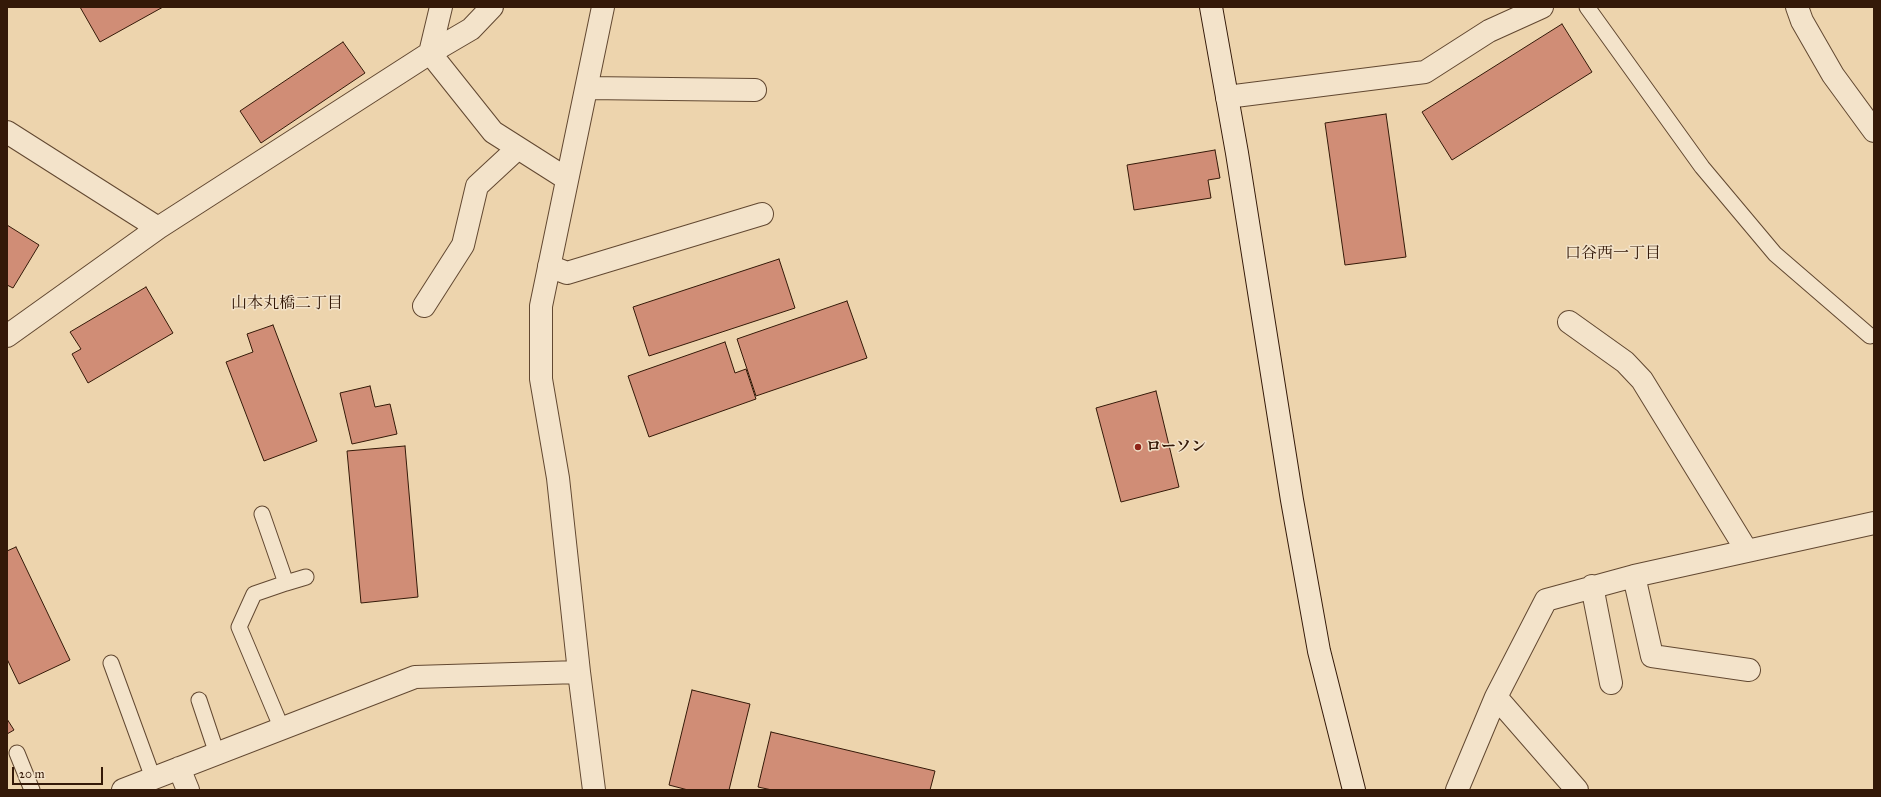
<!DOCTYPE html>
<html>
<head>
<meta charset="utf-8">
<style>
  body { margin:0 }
  #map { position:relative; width:1881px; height:797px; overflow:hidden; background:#edd4ad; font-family:"IM FELL Great Primer",serif }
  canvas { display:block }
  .frame { position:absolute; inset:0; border:8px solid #341908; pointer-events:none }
  .scale { position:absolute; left:12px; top:767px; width:91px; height:18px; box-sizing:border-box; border:2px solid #341908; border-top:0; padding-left:5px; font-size:12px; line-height:14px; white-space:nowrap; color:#341908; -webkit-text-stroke:3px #f3e3ca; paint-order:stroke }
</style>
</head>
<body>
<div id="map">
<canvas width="1881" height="797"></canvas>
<div class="frame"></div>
<div class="scale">20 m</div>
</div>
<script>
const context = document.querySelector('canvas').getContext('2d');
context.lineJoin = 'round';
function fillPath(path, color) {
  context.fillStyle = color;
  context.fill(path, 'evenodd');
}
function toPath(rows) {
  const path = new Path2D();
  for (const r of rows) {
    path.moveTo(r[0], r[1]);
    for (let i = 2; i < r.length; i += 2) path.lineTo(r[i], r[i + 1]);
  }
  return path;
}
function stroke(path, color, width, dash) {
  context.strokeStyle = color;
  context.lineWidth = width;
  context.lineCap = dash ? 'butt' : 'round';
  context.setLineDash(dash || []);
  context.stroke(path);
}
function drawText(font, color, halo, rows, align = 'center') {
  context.font = font + ' "IM FELL Great Primer","Noto Serif JP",serif';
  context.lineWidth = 3;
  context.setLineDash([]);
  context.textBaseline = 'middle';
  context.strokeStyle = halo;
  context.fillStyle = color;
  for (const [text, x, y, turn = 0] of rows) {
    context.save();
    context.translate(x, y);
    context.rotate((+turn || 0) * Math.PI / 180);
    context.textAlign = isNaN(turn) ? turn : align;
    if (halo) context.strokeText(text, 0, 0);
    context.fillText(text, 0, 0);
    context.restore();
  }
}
const building = toPath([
  [80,7,163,7,100,42,80,7],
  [1562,24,1592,72,1452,160,1422,112,1562,24],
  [343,42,365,73,261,143,240,111,343,42],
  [1386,114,1406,257,1345,265,1325,123,1386,114],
  [1215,150,1220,178,1208,180,1211,198,1134,210,1127,165,1215,150],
  [7,225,39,245,13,288,7,285,7,225],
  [779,259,795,308,649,356,633,307,779,259],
  [146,287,173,333,88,383,72,354,81,349,70,332,146,287],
  [847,301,867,358,756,396,737,339,847,301],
  [273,325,317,441,264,461,226,362,253,352,247,334,273,325],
  [725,342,735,373,746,369,756,399,649,437,628,376,725,342],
  [370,386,375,407,390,404,397,434,352,444,340,393,370,386],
  [1156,391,1179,487,1121,502,1096,408,1156,391],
  [405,446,418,597,361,603,347,451,405,446],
  [16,547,70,660,19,684,7,659,7,551,16,547],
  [692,690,750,704,729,790,688,790,669,785,692,690],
  [7,719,14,730,7,734,7,719],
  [771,732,935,771,930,790,772,790,758,787,771,732]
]);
const lane = toPath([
  [1587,7,1702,167,1775,254,1870,336],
  [262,514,286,583,254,594,239,627,282,729],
  [286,583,306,577],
  [111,663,153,778],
  [199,700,217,754],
  [17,753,32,790]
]);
const street = toPath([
  [441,7,430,53,493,132,567,179],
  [1797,7,1802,21,1833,75,1874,131],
  [587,88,755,90],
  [1227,97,1425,72,1489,31,1542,7],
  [7,132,158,228,430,53,471,29,492,7],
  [549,266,567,273,762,214],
  [424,306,463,245,477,186,518,148],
  [1569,322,1625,362,1642,380,1747,551],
  [7,336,158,228],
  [1634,576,1652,656,1749,670],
  [1592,586,1611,683],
  [1496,697,1577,790],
  [179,768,188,790],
  [123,790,415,677,579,672],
  [594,790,579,672,558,478,541,379,541,306,603,7],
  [1457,790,1496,697,1546,600,1634,576,1874,523]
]);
const secondary = toPath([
  [1211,7,1237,153,1292,500,1319,651,1354,790]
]);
const markers = [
  [1138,447,4,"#8f2418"]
];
const poiNames = [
  ["ローソン",1146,447]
];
const neighbourhoodNames = [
  ["口谷西一丁目",1613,254],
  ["山本丸橋二丁目",287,304]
];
fillPath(building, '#d08d76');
stroke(building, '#341908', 1);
stroke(lane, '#624831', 17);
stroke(street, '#624831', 24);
stroke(secondary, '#341908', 24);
stroke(lane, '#f3e3ca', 15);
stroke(street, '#f3e3ca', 22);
stroke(secondary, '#f3e3ca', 22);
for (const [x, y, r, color] of markers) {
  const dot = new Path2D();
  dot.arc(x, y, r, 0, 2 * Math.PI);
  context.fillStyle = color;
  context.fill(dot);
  stroke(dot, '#f3e3ca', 1.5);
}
drawText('bold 15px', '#341908', '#f3e3ca', poiNames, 'left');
drawText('16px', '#341908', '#f3e3ca', neighbourhoodNames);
</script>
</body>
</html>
